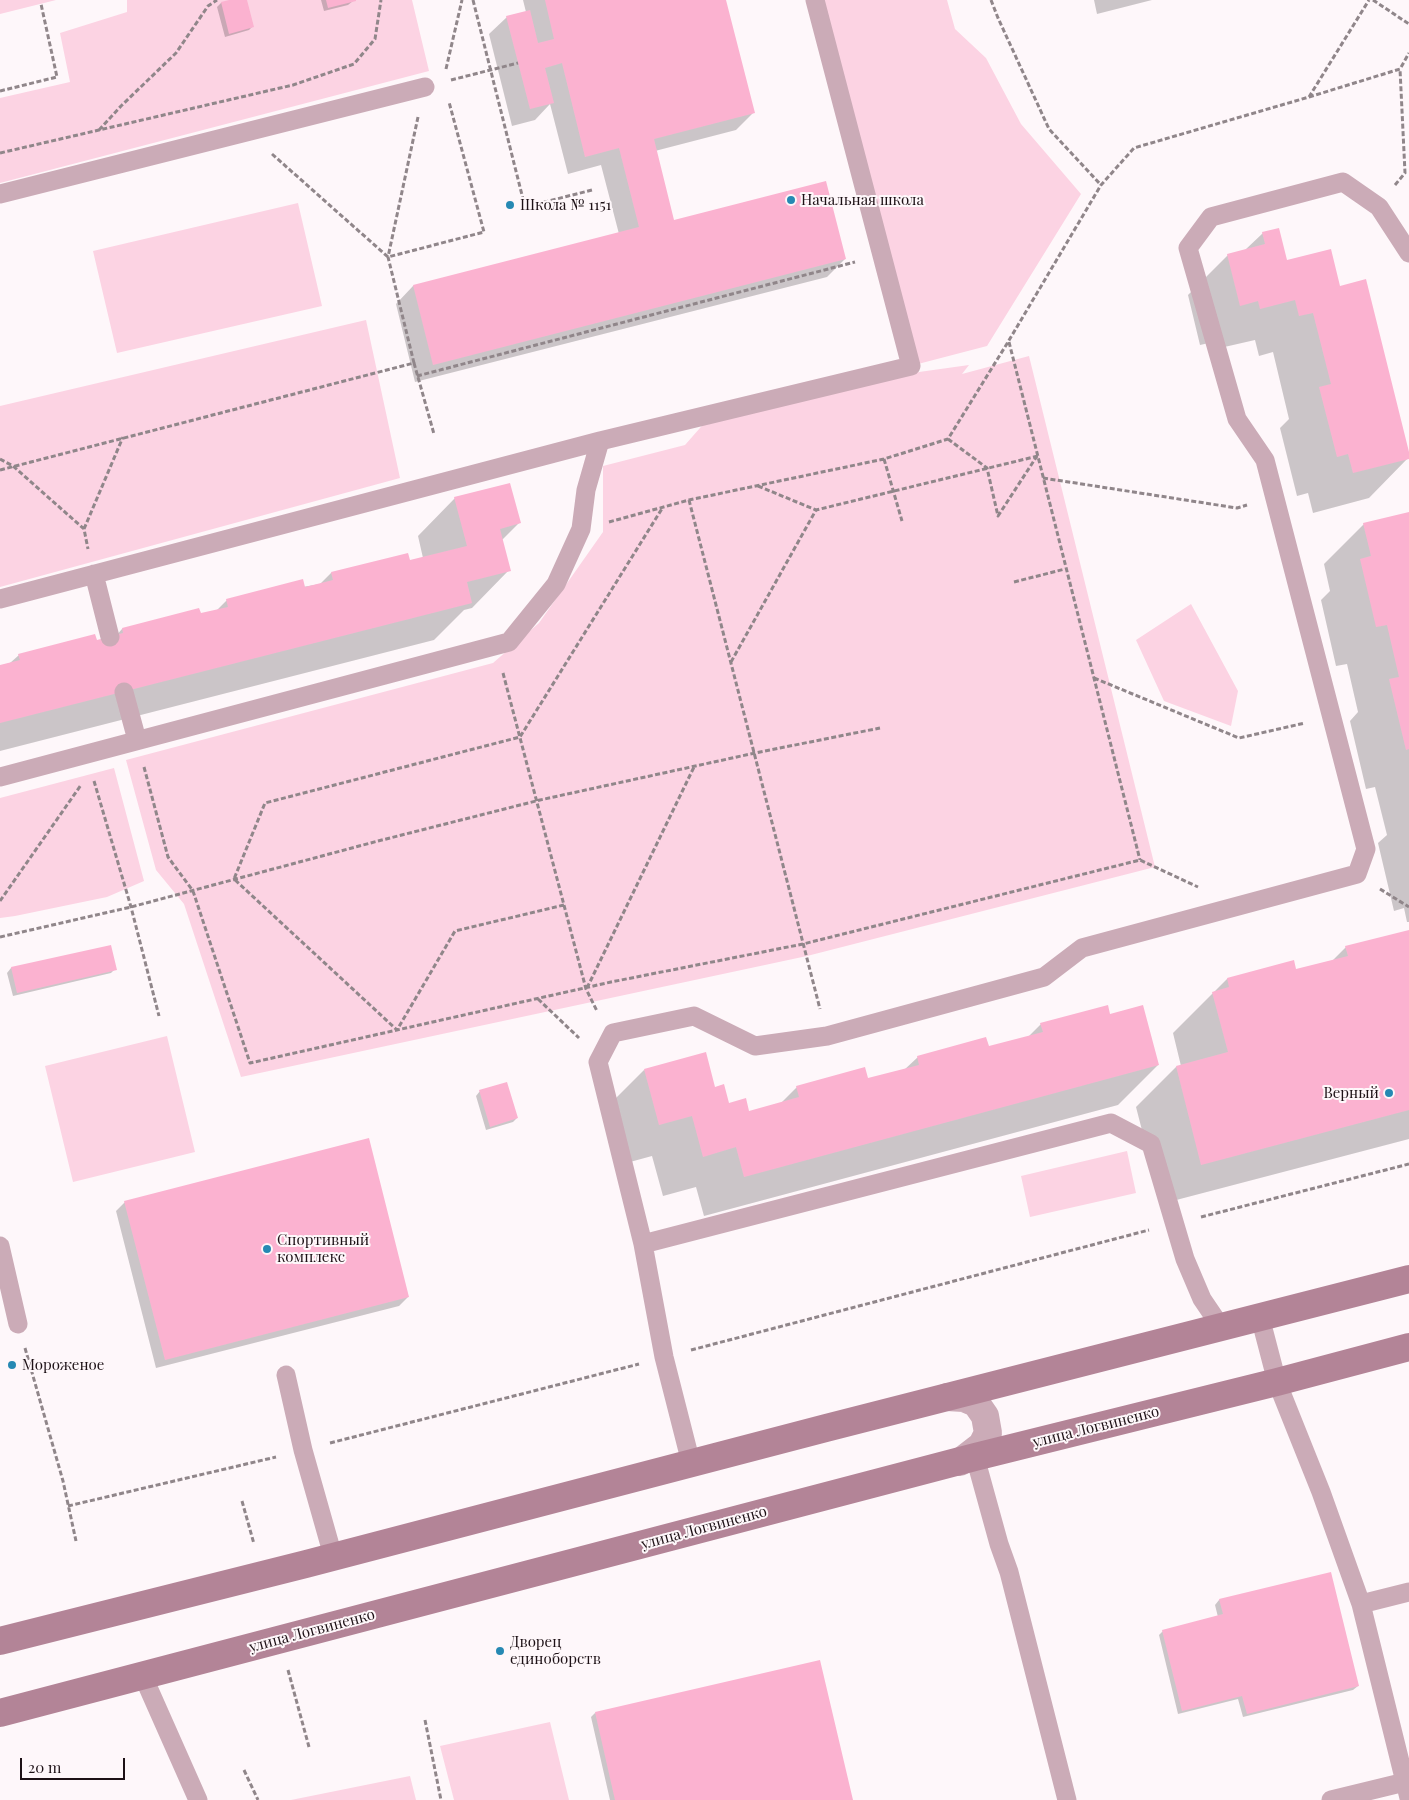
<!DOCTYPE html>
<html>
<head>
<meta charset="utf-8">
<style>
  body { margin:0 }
  #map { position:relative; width:1409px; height:1800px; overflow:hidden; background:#fef7fa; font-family:"Playfair Display",serif }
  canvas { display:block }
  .scale { position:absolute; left:20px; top:1758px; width:105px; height:22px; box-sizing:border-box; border:2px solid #1d1116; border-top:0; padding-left:6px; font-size:15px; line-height:18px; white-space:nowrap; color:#1d1116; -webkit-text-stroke:4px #fef7fa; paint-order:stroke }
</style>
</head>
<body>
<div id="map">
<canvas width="1409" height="1800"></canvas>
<div class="scale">20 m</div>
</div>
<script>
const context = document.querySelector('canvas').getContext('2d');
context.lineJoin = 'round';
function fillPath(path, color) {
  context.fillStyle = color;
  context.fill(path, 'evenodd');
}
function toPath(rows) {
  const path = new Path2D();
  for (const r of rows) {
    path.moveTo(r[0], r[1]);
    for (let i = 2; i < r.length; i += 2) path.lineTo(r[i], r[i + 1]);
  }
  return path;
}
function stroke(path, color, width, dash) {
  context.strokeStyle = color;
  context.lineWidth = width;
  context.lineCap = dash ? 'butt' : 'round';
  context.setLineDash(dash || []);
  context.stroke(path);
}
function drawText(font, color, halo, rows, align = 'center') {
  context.font = font + ' "Playfair Display",serif';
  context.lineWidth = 4;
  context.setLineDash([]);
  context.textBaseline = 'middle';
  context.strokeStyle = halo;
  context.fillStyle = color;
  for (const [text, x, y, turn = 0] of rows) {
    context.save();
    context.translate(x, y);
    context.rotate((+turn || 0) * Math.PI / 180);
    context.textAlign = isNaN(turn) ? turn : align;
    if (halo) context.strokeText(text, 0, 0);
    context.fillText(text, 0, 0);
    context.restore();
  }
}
const green = toPath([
  [0,0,56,0,0,14],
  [127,0,412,0,429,71,0,183,0,98,70,82,60,33,127,12],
  [824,0,947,0,955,29,986,58,1021,124,1081,194,987,346,918,364],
  [298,203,322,306,117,353,93,251],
  [366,320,400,478,0,587,0,406],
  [1029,356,1155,867,807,956,241,1077,184,904,156,870,126,760,493,663,539,623,603,532,603,466,685,445,707,420,767,405,919,372,969,365,962,374],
  [1191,604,1238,691,1231,726,1164,701,1136,640],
  [114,768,144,881,107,897,15,916,0,918,0,798],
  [167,1036,195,1152,73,1182,45,1066],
  [1127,1151,1136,1193,1030,1217,1021,1176],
  [550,1722,569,1800,454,1800,440,1746],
  [410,1776,416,1800,291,1800]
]);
const shadow = toPath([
  [234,0,246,0,253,26,249,30,225,37,217,7,221,3],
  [321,0,352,0,353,1,348,5,324,11],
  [523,0,725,0,753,113,736,130,655,151,673,221,845,259,827,277,415,382,396,304,413,286,619,234,601,165,568,174,550,104,535,120,512,126,489,34,507,17,526,12],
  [1094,0,1152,0,1097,14],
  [1263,233,1287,261,1339,287,1409,457,1369,498,1313,513,1308,493,1297,496,1280,428,1289,419,1273,352,1259,356,1255,340,1220,348,1218,341,1200,345,1188,295,1228,255,1245,250],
  [455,498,519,523,502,540,509,570,472,608,464,610,434,640,0,751,0,666,10,663,19,655,96,641,115,637,122,629,216,611,227,600,320,584,331,573,408,554,409,561,423,558,418,536],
  [1409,513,1409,922,1407,922,1404,908,1394,911,1378,843,1387,835,1375,787,1366,789,1350,721,1358,712,1347,664,1336,666,1321,600,1330,591,1324,564,1364,524],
  [1409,931,1409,1139,1161,1204,1136,1107,1176,1067,1181,1066,1173,1033,1227,979,1295,971,1332,961,1346,947],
  [11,968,115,969,111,973,13,996,7,973],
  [1110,1015,1158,1065,1118,1105,704,1216,696,1187,663,1196,652,1156,619,1165,604,1110,644,1070,714,1089,728,1104,748,1112,781,1103,797,1087,867,1080,904,1070,918,1057,988,1047,1028,1037,1041,1024],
  [480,1091,517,1118,513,1122,486,1130,476,1096],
  [125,1202,408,1297,399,1306,156,1368,116,1211],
  [1330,1573,1358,1686,1353,1690,1243,1717,1238,1699,1178,1714,1159,1635,1163,1631,1218,1617,1215,1605,1219,1600],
  [595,1713,851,1800,610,1800,591,1717]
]);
const building = toPath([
  [229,0,247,0,254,27,229,34,221,2],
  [326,0,356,0,356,1,328,8],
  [545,0,726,0,755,113,654,139,674,220,826,181,846,259,433,365,413,285,639,227,619,148,585,157,562,63,545,68,554,103,530,109,506,16,530,10,538,43,554,39],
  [1279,228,1287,260,1331,249,1340,286,1366,279,1409,452,1409,459,1353,473,1348,454,1337,457,1319,387,1331,384,1313,313,1299,316,1295,300,1260,309,1258,301,1240,306,1227,254,1265,244,1262,232],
  [510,483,521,523,500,529,511,571,467,582,472,603,0,723,0,665,20,660,18,654,95,634,97,640,123,633,122,628,199,608,201,613,228,607,226,599,303,579,305,587,333,580,331,572,408,553,410,560,467,546,454,497],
  [1409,512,1409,749,1406,750,1389,679,1399,677,1387,625,1376,627,1360,559,1371,556,1363,523],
  [1409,930,1409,1110,1201,1165,1176,1066,1228,1052,1212,992,1229,987,1227,978,1294,960,1296,969,1348,956,1345,946],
  [111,945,117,970,17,993,11,967],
  [1108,1005,1110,1014,1143,1005,1159,1065,744,1177,736,1147,703,1157,692,1116,659,1125,644,1069,706,1052,715,1087,724,1084,729,1103,746,1098,749,1111,799,1097,796,1086,865,1067,868,1078,919,1065,917,1056,986,1037,989,1046,1043,1032,1040,1023],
  [507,1082,518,1118,490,1127,479,1090],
  [369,1138,409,1297,165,1360,124,1201],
  [1331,1572,1359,1686,1247,1714,1242,1696,1182,1711,1162,1630,1223,1614,1219,1599],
  [820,1660,853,1800,615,1800,595,1712]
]);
const path = toPath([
  [473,0,525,207,592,190],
  [991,0,998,18,1049,129,1101,185],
  [1373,0,1409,24],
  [446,69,462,0],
  [451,80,518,63],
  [0,91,57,77,41,4],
  [1309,97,1400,69,1409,53],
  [99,130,121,106,176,53,208,6,217,0],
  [0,153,293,85,354,64,375,39,381,0],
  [272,154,388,257,484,232,449,102],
  [1395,185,1405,173,1400,69],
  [1009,342,1140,860],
  [414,363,434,434],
  [417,376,855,262],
  [948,439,987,468,998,516,1037,456],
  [0,459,13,466,84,529,88,549],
  [884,459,902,521],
  [0,470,414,363,388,257,418,117],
  [1043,478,1237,508,1247,505],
  [758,486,816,510],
  [689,500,820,1009],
  [609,522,689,500,884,459,948,439,1008,342,1101,185,1134,148,1309,97,1369,0],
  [84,529,123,437],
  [1014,582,1065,569],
  [731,662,816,510,1038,456],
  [503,673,586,989,597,1011],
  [1094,678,1239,738,1305,723],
  [144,767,168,857,193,891,250,1063,611,982,803,944,1140,860,1198,887],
  [94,781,131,907,159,1016],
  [1380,889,1409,907],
  [0,901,81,785],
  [564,905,455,931,397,1030,234,879,265,803,520,737,663,507],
  [0,937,131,907,378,841,540,800,755,753,880,728],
  [587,988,694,767],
  [538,999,579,1038],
  [1201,1217,1409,1164],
  [25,1348,63,1481,76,1541],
  [691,1350,1149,1230],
  [330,1443,639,1364],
  [242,1501,254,1544],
  [68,1506,276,1457],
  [288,1670,309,1747],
  [425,1720,441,1800],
  [244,1770,258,1800]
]);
const lane = toPath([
  [0,194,425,87],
  [600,441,911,366,815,0],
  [94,574,110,637],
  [0,599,600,441,586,490,581,529,556,584,509,642,0,777],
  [124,692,137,740],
  [643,1244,1111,1123,1151,1144,1185,1259,1202,1299,1221,1327],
  [0,1246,18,1324],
  [1260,1317,1277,1382,1321,1492,1361,1604,1409,1798],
  [286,1375,303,1450,333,1556],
  [975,1457,999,1544,1009,1572,1067,1800],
  [691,1463,664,1357,643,1244,598,1062,613,1033,694,1016,755,1046,827,1036,1044,977,1082,948,1357,874,1366,849,1265,460,1237,419,1188,248,1211,217,1343,182,1379,207,1409,253],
  [1361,1604,1409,1592],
  [143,1676,198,1800],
  [1331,1800,1405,1782]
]);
const street = toPath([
  [947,1397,964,1398,976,1403,985,1416,988,1433,982,1445,960,1462]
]);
const secondary = toPath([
  [0,1641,306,1564,826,1428,1409,1279],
  [0,1713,975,1457,1277,1382,1409,1347]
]);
const markers = [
  [791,200,5,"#2689b3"],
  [510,205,5,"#2689b3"],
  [1389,1093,5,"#2689b3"],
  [267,1249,5,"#2689b3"],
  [12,1365,5,"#2689b3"],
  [500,1651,5,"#2689b3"]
];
const poiNames = [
  ["Начальная школа",801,200],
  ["Школа № 1151",520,205],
  ["Верный",1379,1093,"right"],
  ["Спортивный",277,1240],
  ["комплекс",277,1257],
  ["Мороженое",22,1365],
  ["Дворец",510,1642],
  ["единоборств",510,1659]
];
const streetNames = [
  ["улица Логвиненко",1096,1427,-14],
  ["улица Логвиненко",704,1528,-15],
  ["улица Логвиненко",312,1631,-15]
];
fillPath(green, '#fcd3e3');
fillPath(shadow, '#0003');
fillPath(building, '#fbb2d0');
stroke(path, '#90868a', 3, [5, 2.5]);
stroke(lane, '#cbabb7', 19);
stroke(street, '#cbabb7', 28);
stroke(secondary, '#b38497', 28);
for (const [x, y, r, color] of markers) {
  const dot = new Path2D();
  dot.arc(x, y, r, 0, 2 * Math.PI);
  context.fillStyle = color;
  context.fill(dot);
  stroke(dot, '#fef7fa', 2);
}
drawText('15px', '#1d1116', '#fef7fa', poiNames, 'left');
drawText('15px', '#1d1116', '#fef7fa', streetNames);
</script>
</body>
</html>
